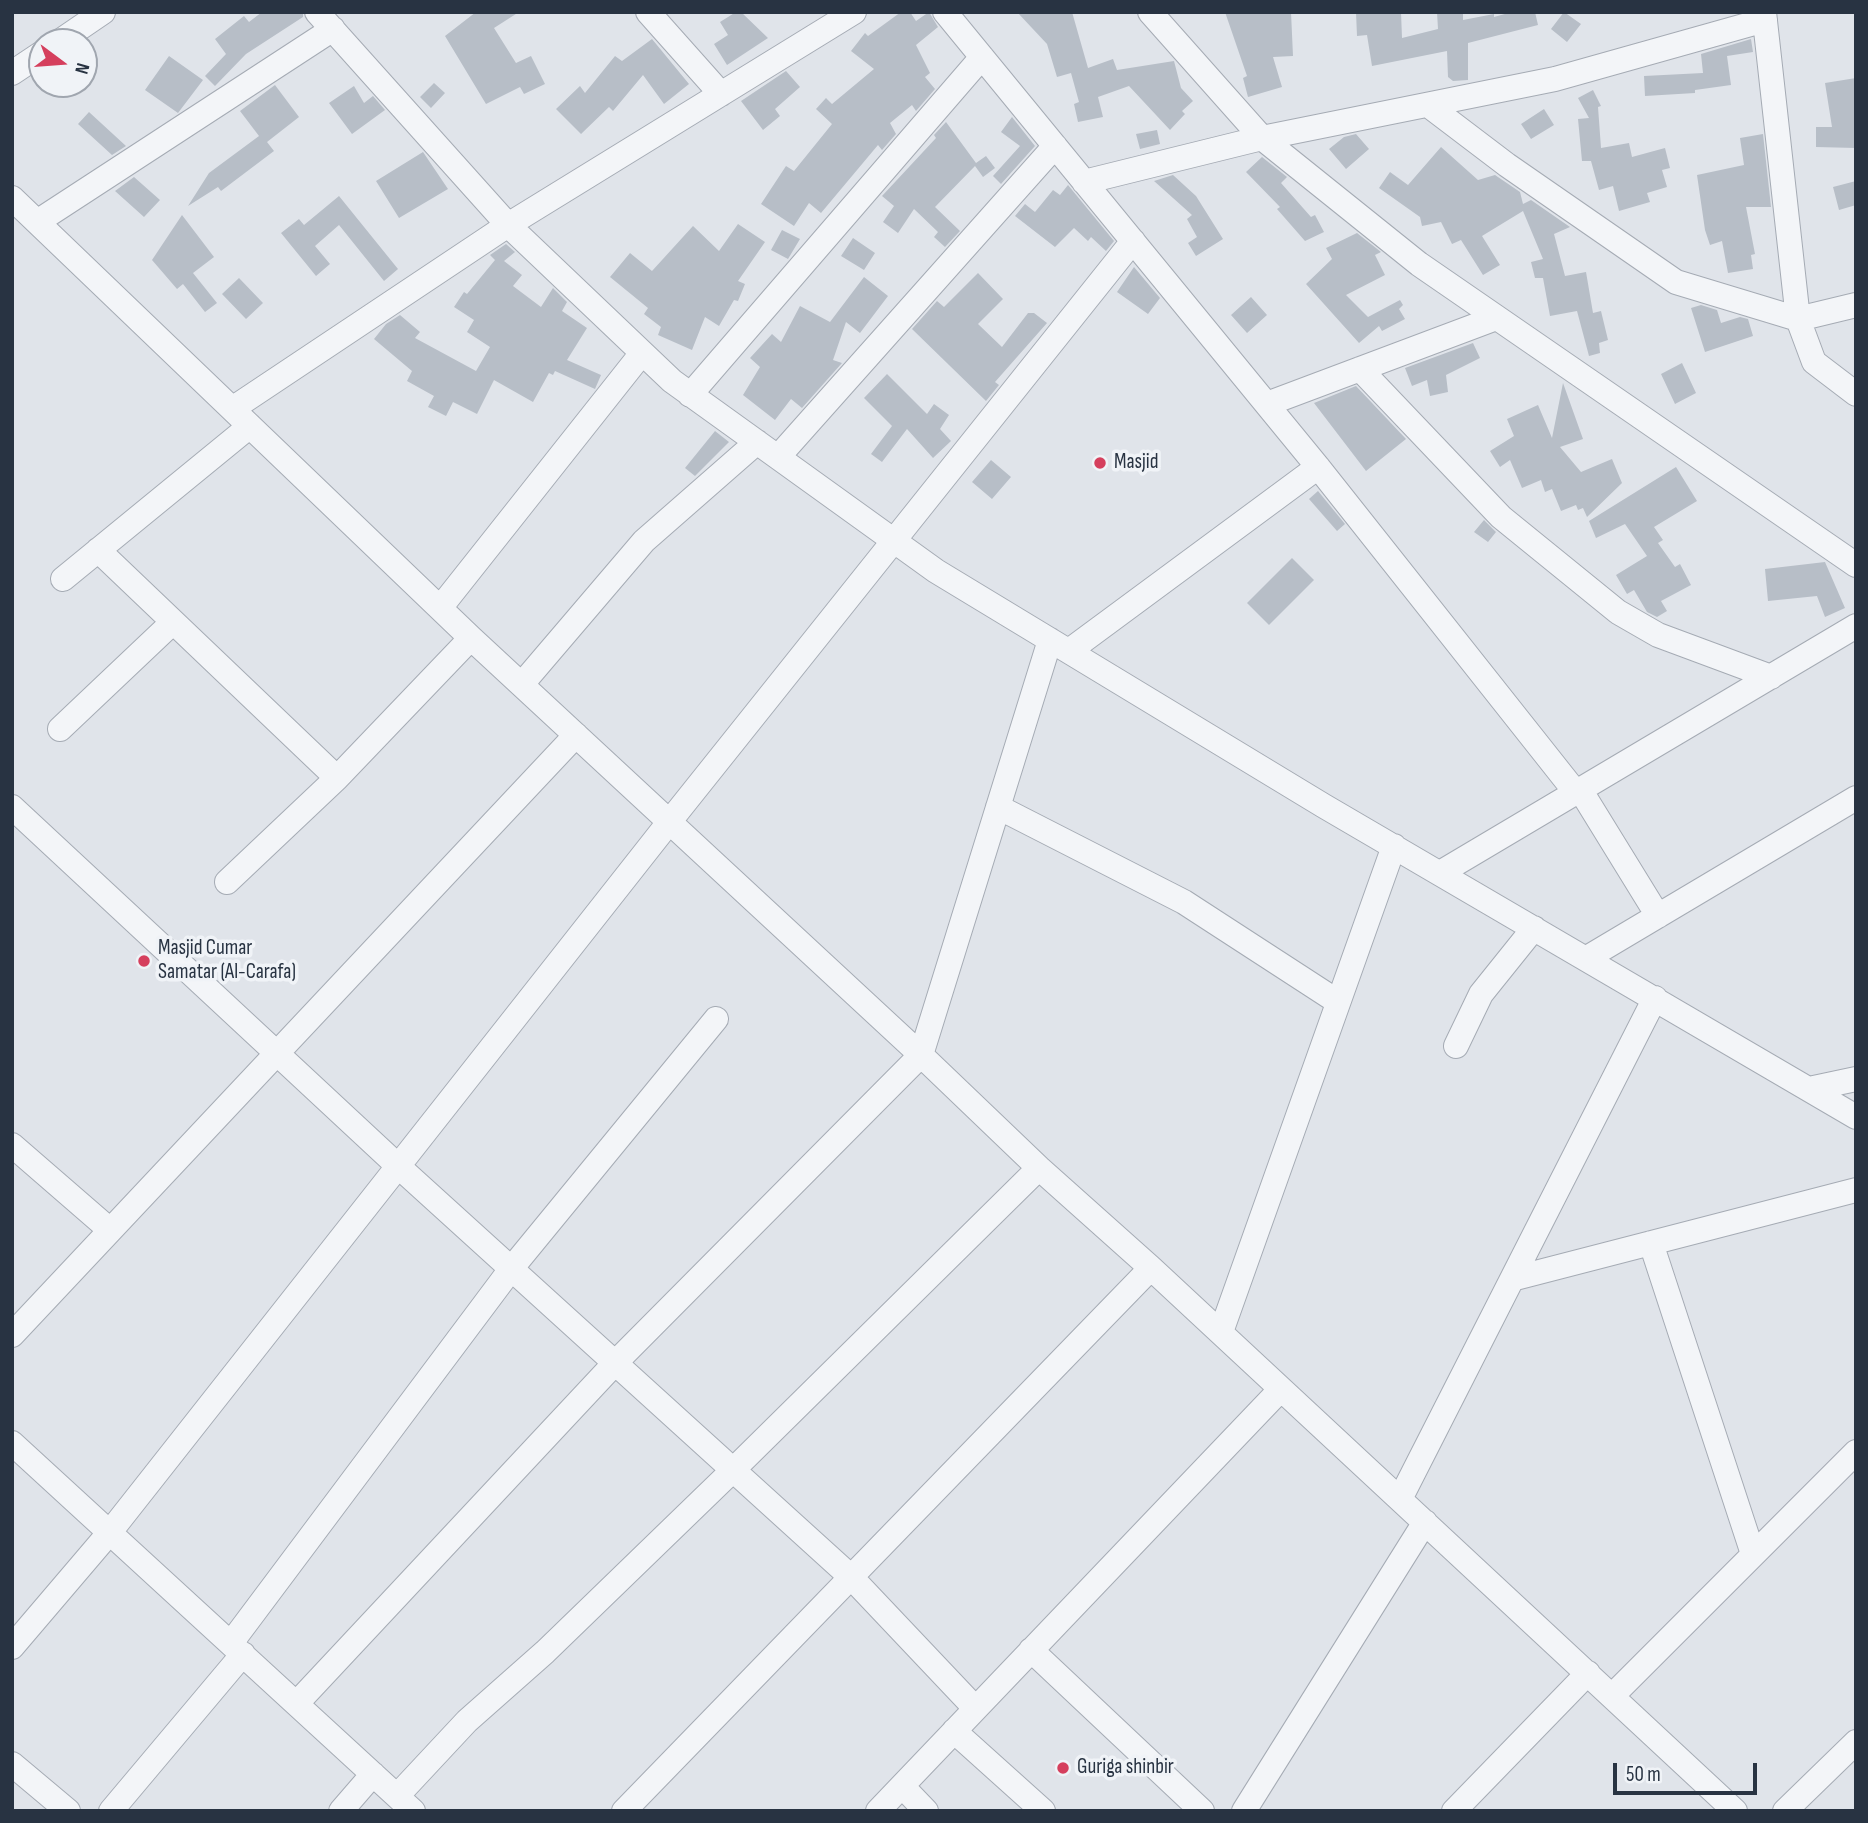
<!DOCTYPE html>
<html>
<head>
<meta charset="utf-8">
<style>
  body { margin:0 }
  #map { position:relative; width:1868px; height:1823px; overflow:hidden; background:#e0e4ea; font-family:"Sofia Sans Condensed",sans-serif }
  canvas { display:block }
  .frame { position:absolute; inset:0; border:14px solid #283342; pointer-events:none }
  .north { position:absolute; left:28px; top:28px; width:70px; height:70px; box-sizing:border-box; background:#f0f3f7; border:2px solid #a0a6af; border-radius:50%; rotate:106deg; font-size:19px; font-weight:700; line-height:28px; text-align:center; color:#283342 }
  .north::after { content:''; display:block; margin:auto; width:24px; height:32px; background:#d53f5d; clip-path:polygon(50% 0,100% 100%,50% 72%,0 100%) }
  .scale { position:absolute; left:1613px; top:1763px; width:144px; height:32px; box-sizing:border-box; border:4px solid #283342; border-top:0; padding-left:9px; font-size:21px; line-height:24px; white-space:nowrap; color:#283342; -webkit-text-stroke:5px #f0f3f7; paint-order:stroke }
</style>
</head>
<body>
<div id="map">
<canvas width="1868" height="1823"></canvas>
<div class="frame"></div>
<div class="north">N</div>
<div class="scale">50 m</div>
</div>
<script>
const context = document.querySelector('canvas').getContext('2d');
context.lineJoin = 'round';
function fillPath(path, color) {
  context.fillStyle = color;
  context.fill(path, 'evenodd');
}
function toPath(rows) {
  const path = new Path2D();
  for (const r of rows) {
    path.moveTo(r[0], r[1]);
    for (let i = 2; i < r.length; i += 2) path.lineTo(r[i], r[i + 1]);
  }
  return path;
}
function stroke(path, color, width, dash) {
  context.strokeStyle = color;
  context.lineWidth = width;
  context.lineCap = dash ? 'butt' : 'round';
  context.setLineDash(dash || []);
  context.stroke(path);
}
function drawText(font, color, halo, rows, align = 'center') {
  context.font = font + ' "Sofia Sans Condensed",sans-serif';
  context.lineWidth = 7;
  context.setLineDash([]);
  context.textBaseline = 'middle';
  context.strokeStyle = halo;
  context.fillStyle = color;
  for (const [text, x, y, turn = 0] of rows) {
    context.save();
    context.translate(x, y);
    context.rotate((+turn || 0) * Math.PI / 180);
    context.textAlign = isNaN(turn) ? turn : align;
    if (halo) context.strokeText(text, 0, 0);
    context.fillText(text, 0, 0);
    context.restore();
  }
}
const building = toPath([
  [262,12,303,12,303,17,246,54,215,86,205,76,226,54,215,39,244,16,249,22],
  [476,12,519,12,494,28,516,63,531,56,545,84,524,94,520,87,486,104,445,36],
  [736,12,741,12,768,38,727,65,714,44,728,35,720,22],
  [901,12,910,12,916,21,929,12,938,27,916,45,930,73,925,77,935,89,916,111,912,105,890,123,896,134,882,150,878,145,821,213,809,203,794,226,761,204,786,166,794,171,832,124,816,109,826,98,832,104,874,69,851,51,865,33,868,36],
  [1017,12,1072,12,1088,68,1113,59,1117,70,1174,61,1181,88,1193,101,1182,111,1185,114,1170,130,1129,86,1098,97,1103,117,1078,122,1074,104,1079,102,1071,73,1057,77,1047,44],
  [1225,12,1291,12,1293,56,1273,57,1282,87,1248,97,1243,78,1247,76],
  [1356,12,1401,12,1402,38,1438,29,1437,12,1463,12,1463,20,1494,14,1494,17,1512,12,1535,12,1538,25,1468,43,1468,80,1453,81,1448,77,1447,51,1372,66,1367,35,1357,36],
  [1564,12,1581,24,1567,42,1551,29],
  [652,39,689,84,664,104,643,75,613,111,609,107,581,134,556,109,580,86,585,93,615,56,622,61],
  [1751,39,1753,52,1727,56,1731,85,1695,90,1695,93,1645,96,1644,76,1703,73,1701,54],
  [169,56,203,80,178,113,145,90],
  [786,71,800,87,775,109,780,116,763,130,741,101],
  [1856,78,1856,148,1816,147,1816,127,1832,127,1825,83],
  [434,83,445,93,431,108,420,97],
  [275,85,299,117,267,142,274,151,221,191,218,187,188,206,209,173,259,136,240,111],
  [354,86,364,103,373,96,385,110,352,134,329,103],
  [1593,90,1601,106,1598,107,1601,148,1629,143,1632,157,1665,148,1670,168,1662,170,1667,187,1647,193,1650,202,1619,211,1613,186,1599,190,1591,161,1582,161,1578,119,1589,118,1578,98],
  [1544,109,1554,125,1531,139,1521,124],
  [89,112,126,146,112,155,78,124],
  [1012,117,1035,146,1001,184,993,176,1020,146,1001,132],
  [946,122,976,163,986,156,995,168,983,177,975,166,935,207,960,231,945,247,934,237,938,232,914,209,898,233,883,222,894,206,882,196,936,138,934,135],
  [1157,130,1160,144,1140,149,1136,134],
  [1356,134,1369,149,1346,169,1329,149,1344,137],
  [1763,134,1771,207,1746,207,1755,254,1751,255,1753,269,1728,273,1722,241,1710,245,1705,230,1697,175,1744,165,1740,138],
  [1441,147,1478,180,1495,175,1520,192,1523,204,1531,200,1570,227,1554,234,1565,276,1586,272,1593,313,1601,311,1608,340,1599,343,1600,353,1589,356,1577,311,1550,316,1543,278,1535,278,1531,262,1543,259,1523,211,1482,236,1500,265,1483,275,1461,240,1452,244,1441,222,1422,226,1420,217,1379,188,1390,172,1408,185],
  [423,152,448,189,399,218,376,181],
  [1262,157,1287,177,1281,183,1311,217,1315,215,1324,232,1305,241,1277,209,1280,207,1246,172],
  [1173,175,1196,196,1223,239,1196,256,1188,243,1197,237,1187,219,1192,215,1154,181],
  [134,177,160,200,144,217,115,191],
  [1856,181,1856,205,1839,210,1833,187],
  [1068,185,1114,241,1106,251,1091,237,1088,241,1074,228,1055,247,1015,216,1025,204,1035,212,1053,190,1060,195],
  [339,196,398,269,384,281,339,225,315,246,330,264,316,276,281,233,299,219,304,225],
  [182,215,214,257,193,273,217,303,205,312,183,284,177,289,152,260],
  [738,224,765,242,738,281,745,284,738,301,734,300,719,326,705,317,692,350,658,335,661,327,644,314,648,308,610,277,630,253,652,271,693,226,719,251],
  [782,230,800,239,788,259,771,250],
  [1357,233,1381,252,1375,255,1385,275,1346,295,1368,317,1400,300,1403,305,1399,309,1405,319,1382,331,1379,326,1359,343,1306,284,1332,259,1326,248],
  [853,238,875,253,864,270,841,256],
  [506,244,515,252,504,261,522,275,513,286,541,307,553,288,567,302,562,311,587,328,567,360,601,375,595,389,555,371,553,375,549,373,533,402,494,380,477,414,453,402,446,416,428,407,434,396,407,381,412,371,374,339,386,324,400,315,420,332,415,338,476,371,490,347,467,332,474,320,454,307,464,292,467,294,495,260,490,255],
  [1134,267,1160,298,1148,314,1117,292],
  [978,273,1003,299,978,324,1002,347,1028,313,1034,313,1047,323,995,382,999,385,986,401,912,329,937,301,944,307],
  [864,277,888,296,860,333,846,322,833,360,842,363,802,408,791,399,775,420,743,395,760,367,750,358,772,334,781,342,800,306,830,322],
  [239,278,263,303,246,319,222,294],
  [1251,297,1267,315,1247,333,1231,315],
  [1701,305,1717,310,1721,323,1740,317,1748,319,1753,336,1705,352,1691,308],
  [1473,343,1480,358,1446,375,1448,392,1430,396,1427,380,1412,386,1405,368],
  [1682,363,1696,393,1675,404,1661,374],
  [887,374,927,414,934,404,949,415,940,429,951,441,933,458,907,429,882,462,871,454,892,426,864,398],
  [1563,383,1583,439,1560,447,1581,472,1612,459,1622,483,1587,517,1583,508,1578,510,1576,505,1561,511,1552,489,1545,492,1541,480,1522,488,1510,460,1500,467,1490,451,1514,436,1507,419,1538,405,1552,438],
  [1356,386,1406,439,1366,471,1314,403],
  [715,431,729,442,695,476,685,468],
  [991,460,1011,477,992,499,972,482],
  [1676,467,1697,501,1654,527,1663,540,1658,543,1675,567,1680,564,1691,585,1661,601,1667,611,1657,617,1647,612,1634,590,1627,594,1616,575,1647,556,1625,524,1596,538,1589,521],
  [1318,491,1345,524,1337,531,1309,499],
  [1484,520,1496,532,1488,542,1474,532],
  [1292,558,1314,580,1269,625,1247,603],
  [1825,562,1845,608,1825,617,1817,596,1768,601,1765,569]
]);
const minor = toPath([
  [317,12,508,225,672,381,936,571,1324,806,1856,1117],
  [648,12,721,94],
  [945,12,1318,467,1577,794],
  [1150,12,1262,138,1419,264,1856,565],
  [1764,12,1798,319,1814,362,1856,394],
  [59,42,103,12],
  [12,73,42,53],
  [1428,105,1507,165,1676,282,1798,319,1856,305],
  [1084,182,1262,138,1555,79,1765,20],
  [12,198,471,638,921,1055,1039,1168,1151,1268,1735,1811],
  [37,222,333,29],
  [1360,369,1501,517,1618,612,1658,635,1771,677],
  [690,395,982,57],
  [1267,404,1496,318],
  [232,409,508,225,854,12],
  [778,457,1055,146],
  [98,550,337,778],
  [63,579,250,426],
  [440,608,642,353],
  [1069,651,1318,467],
  [522,684,644,541,757,442],
  [60,729,173,622],
  [1581,791,1658,916],
  [12,807,398,1166,851,1577,975,1708],
  [998,807,1184,902,1338,1002],
  [1440,873,1856,626],
  [227,882,337,778,471,638],
  [1587,958,1856,798],
  [1456,1046,1481,994,1534,928],
  [1809,1089,1856,1079],
  [12,1145,110,1230],
  [1651,1243,1753,1554],
  [1512,1279,1856,1190],
  [1221,1332,1394,846],
  [12,1335,576,735],
  [12,1443,413,1811],
  [1400,1499,1655,998],
  [231,1643,511,1269,716,1019],
  [12,1647,110,1532,670,821,1133,241],
  [1031,1650,1202,1811],
  [1612,1696,1856,1452],
  [297,1703,615,1363,921,1055,1050,640],
  [954,1731,1043,1811],
  [12,1764,68,1811],
  [902,1786,926,1811],
  [397,1796,467,1721,545,1652,733,1470,1039,1168],
  [111,1811,243,1654],
  [341,1811,373,1774],
  [624,1811,1151,1268],
  [878,1811,1281,1389],
  [1244,1811,1425,1522],
  [1454,1811,1588,1673],
  [1785,1811,1856,1742]
]);
const markers = [
  [1100,463,7,"#d53f5d"],
  [144,961,7,"#d53f5d"],
  [1063,1768,7,"#d53f5d"]
];
const poiNames = [
  ["Masjid",1114,463],
  ["Masjid Cumar",158,949],
  ["Samatar (Al-Carafa)",158,973],
  ["Guriga shinbir",1077,1768]
];
fillPath(building, '#b7bec7');
stroke(minor, '#a5abb4', 26);
stroke(minor, '#f3f5f8', 24);
for (const [x, y, r, color] of markers) {
  const dot = new Path2D();
  dot.arc(x, y, r, 0, 2 * Math.PI);
  context.fillStyle = color;
  context.fill(dot);
  stroke(dot, '#f0f3f7', 2.5);
}
drawText('21px', '#283342', '#f0f3f7', poiNames, 'left');
</script>
</body>
</html>
